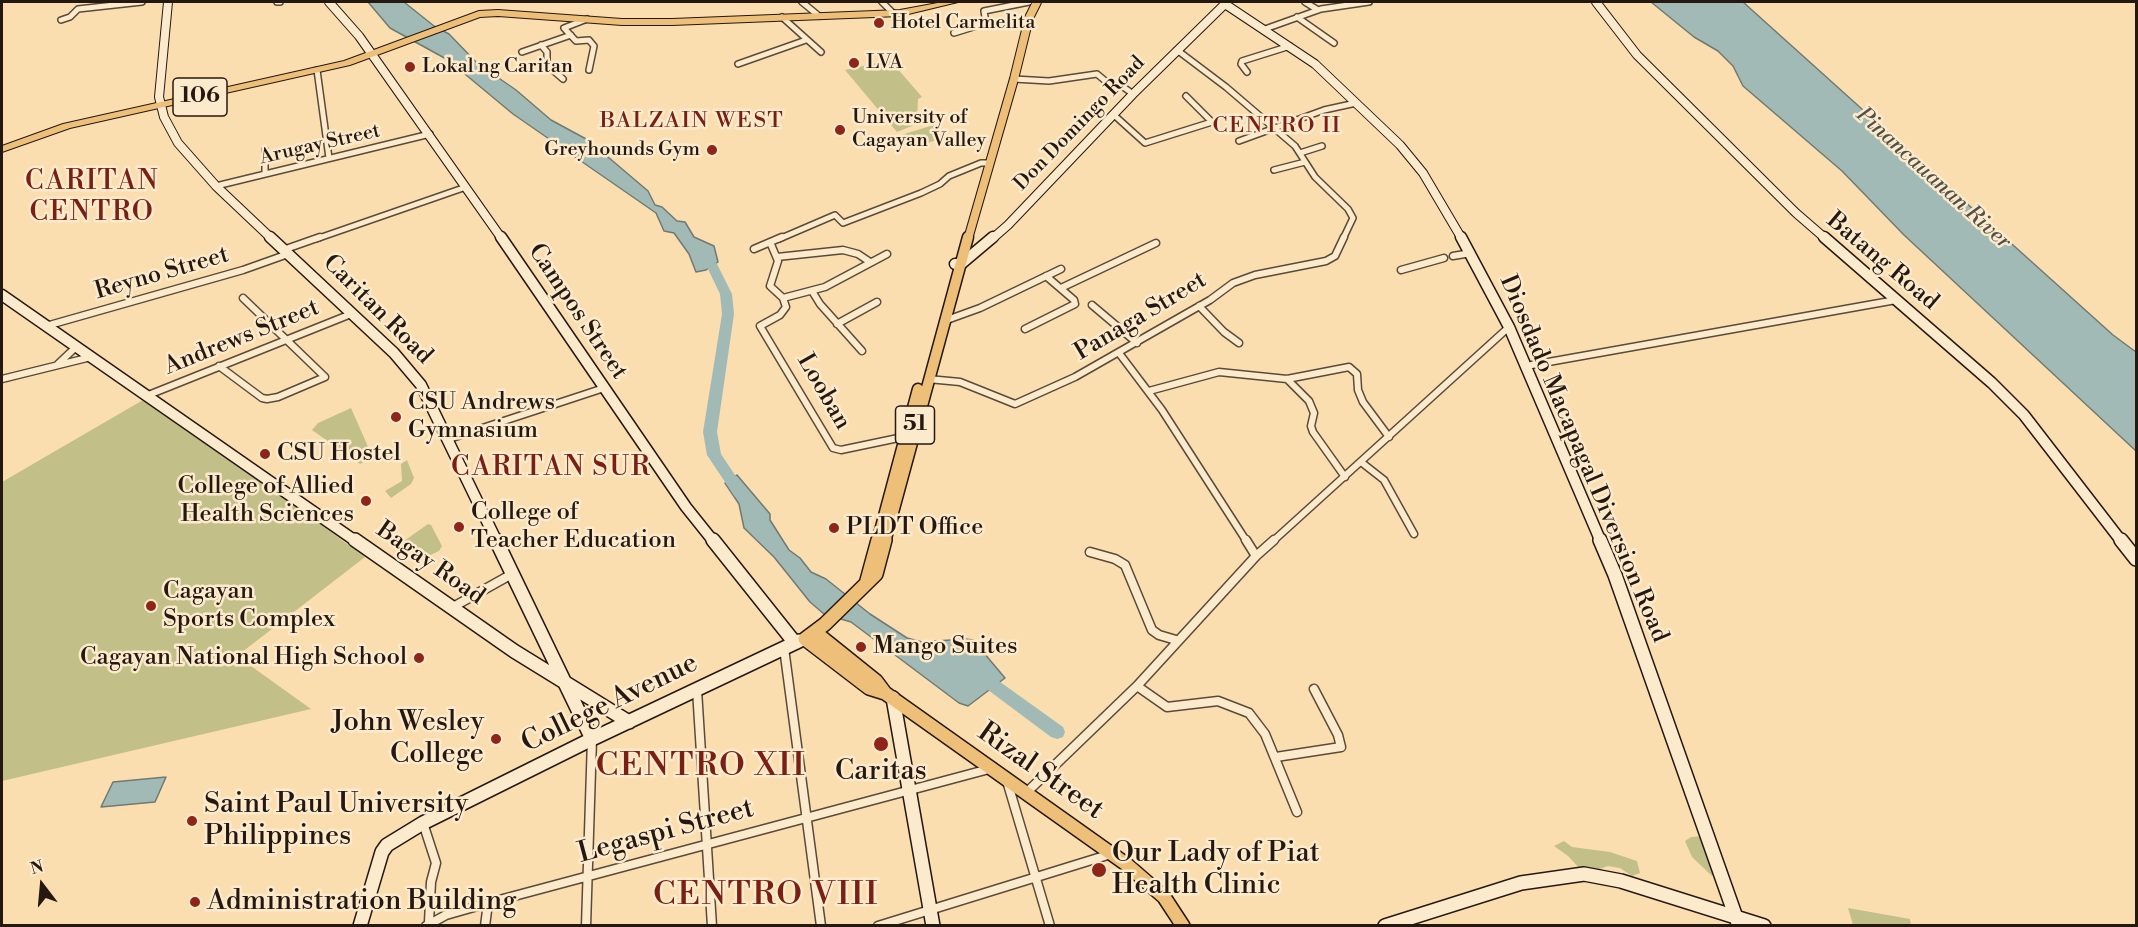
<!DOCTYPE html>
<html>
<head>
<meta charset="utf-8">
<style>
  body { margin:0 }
  #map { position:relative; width:2138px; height:927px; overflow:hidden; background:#fadeb0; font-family:"Libre Bodoni",serif }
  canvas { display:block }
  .frame { position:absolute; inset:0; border:3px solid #251811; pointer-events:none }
  .north { position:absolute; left:12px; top:855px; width:60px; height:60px; -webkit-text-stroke:4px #fceacc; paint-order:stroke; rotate:344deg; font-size:16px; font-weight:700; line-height:24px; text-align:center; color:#251811 }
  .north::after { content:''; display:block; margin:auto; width:21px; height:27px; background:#251811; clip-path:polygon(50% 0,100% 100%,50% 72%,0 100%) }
</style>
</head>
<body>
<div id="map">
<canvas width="2138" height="927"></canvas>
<div class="frame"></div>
<div class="north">N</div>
</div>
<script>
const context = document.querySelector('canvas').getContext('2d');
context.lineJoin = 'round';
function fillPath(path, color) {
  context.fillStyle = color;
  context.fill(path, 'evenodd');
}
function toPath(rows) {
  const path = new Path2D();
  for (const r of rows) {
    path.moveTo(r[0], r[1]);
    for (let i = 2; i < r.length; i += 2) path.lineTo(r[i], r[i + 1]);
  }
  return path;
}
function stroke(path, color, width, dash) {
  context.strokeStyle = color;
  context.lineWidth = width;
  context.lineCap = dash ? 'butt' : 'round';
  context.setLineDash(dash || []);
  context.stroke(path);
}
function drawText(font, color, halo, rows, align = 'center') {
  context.font = font + ' "Libre Bodoni",serif';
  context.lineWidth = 5;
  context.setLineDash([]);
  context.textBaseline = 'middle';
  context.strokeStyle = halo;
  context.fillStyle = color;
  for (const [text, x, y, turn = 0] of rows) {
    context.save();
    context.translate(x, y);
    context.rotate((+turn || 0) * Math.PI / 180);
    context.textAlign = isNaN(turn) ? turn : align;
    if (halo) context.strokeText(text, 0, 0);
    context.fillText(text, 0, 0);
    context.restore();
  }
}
const green = toPath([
  [890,60,922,97,918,99,917,121,912,126,897,132,845,70],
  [937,124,947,137,911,148,901,135],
  [143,400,234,461,365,557,237,656,311,709,2,781,2,482],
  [351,408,373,458,360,464,312,430,318,423],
  [407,460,414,478,411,484,391,498,385,491,402,481,401,464],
  [428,524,431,525,442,546,439,551,424,558,404,541],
  [1704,836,1721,872,1712,876,1692,857,1685,841,1691,837],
  [1564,841,1572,847,1610,852,1637,861,1640,873,1632,876,1620,868,1608,866,1597,870,1581,870,1568,856,1554,846],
  [1848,908,1910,919,1911,925,1853,925]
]);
const water = toPath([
  [368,2,404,2,434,26,449,34,477,63,516,90,551,120,588,140,648,191,655,205,662,207,677,221,685,222,694,237,714,246,718,262,706,270,696,272,689,254,674,233,664,231,656,213,513,114,448,60,390,28,368,2],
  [1651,2,1743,2,2113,335,2136,352,2136,451,1904,235,1842,171,1743,86,1733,66,1718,51,1694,37,1651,2],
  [737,475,770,514,770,520,789,550,800,558,811,572,826,579,870,614,907,638,922,642,965,639,973,640,1005,678,968,706,959,703,851,622,824,614,810,602,774,557,744,528,739,504,725,483,737,475],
  [166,777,155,802,101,807,113,782,166,777]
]);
const river = toPath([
  [701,250,705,251,717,264,732,294,734,314,717,432,721,454,747,493,745,497,740,498,735,497,707,455,703,432,722,314,720,294,708,269,695,254,701,250],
  [982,669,1063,727,1065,732,1063,737,1057,739,1051,737,976,681,974,676,976,671,982,669]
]);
const streetFar2 = toPath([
  [277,2,280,2],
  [802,2,819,16],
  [882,2,894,14],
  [1305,2,1318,10],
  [782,17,821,52],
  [1297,17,1334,43],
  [587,19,564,28,576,41,589,40,594,46,589,70],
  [61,20,70,17,78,9,142,2],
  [1265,29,1321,9,1369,2],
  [954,33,986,23,984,11,1029,2],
  [541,45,547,52,547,65,563,79],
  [1177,50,1226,87,1295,146,1315,177,1348,209,1353,218,1343,239],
  [522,52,571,35],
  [738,64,806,40],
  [317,70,329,158],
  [1247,72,1241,64,1242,61,1290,46],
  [1014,79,1049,81,1097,74,1109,84,1122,86,1133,94],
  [1114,115,1145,143,1212,122,1186,96],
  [1239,141,1324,110,1356,103],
  [265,150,265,173],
  [1300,153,1322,146],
  [1274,170,1305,162],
  [216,186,430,134],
  [316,239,466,187],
  [779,239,835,215,843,223,921,193,940,184,949,176,981,163,989,163]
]);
const streetFar1 = toPath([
  [770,242,778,261,770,286,783,298,786,307,780,315,760,326,833,448,841,450,903,437],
  [754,249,782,237],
  [283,250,320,237],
  [1453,256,1471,253],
  [777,257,843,250,858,254,870,262],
  [1401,270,1444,258],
  [1061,288,1156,243],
  [812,291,820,304,862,351],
  [783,298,825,287,887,254],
  [1092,305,1137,343],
  [1199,306,1224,332,1239,343],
  [944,321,980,308,1061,269],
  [837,324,877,302],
  [46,326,243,270,288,254],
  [1025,329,1075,304,1074,300,1046,276],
  [1119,353,1162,410,1247,542],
  [58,364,76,347],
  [219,366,262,398,267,399,278,397,325,377,243,298],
  [1526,366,1896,300],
  [2,379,91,357],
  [928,379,960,382,1015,404,1075,377,1210,300,1233,283,1255,275,1326,261,1335,256,1344,237],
  [1287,379,1309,401,1314,413,1311,426,1313,432,1345,477],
  [1149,391,1219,372,1287,379,1349,367,1357,374,1358,390,1363,402,1389,437],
  [146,396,351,314],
  [449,439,604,388],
  [1361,462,1384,480,1414,534],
  [1272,542,1509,327]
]);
const street = toPath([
  [1246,540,1256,556],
  [1090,552,1115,559,1125,565,1152,630,1159,635,1176,640],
  [453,607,512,574],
  [784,648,821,926],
  [1137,686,1167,707,1218,701,1249,713,1265,734,1297,812],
  [697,690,712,926],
  [1276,757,1341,747,1338,735,1314,689],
  [1007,781,1050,926],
  [1026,793,1137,686,1256,556,1274,540],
  [423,823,436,863,431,882,429,922],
  [426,926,446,915,488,903,989,769],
  [485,926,488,903],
  [586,926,592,739],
  [878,926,1111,854]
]);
const secondaryFar2 = toPath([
  [168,2,159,97,164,117,178,143,216,186,272,239],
  [329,2,359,36,502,239],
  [1596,2,1637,55,1796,213,1826,239],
  [1225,4,1315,64,1400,145,1423,173,1462,239],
  [992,239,1008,225,1133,94,1227,2]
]);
const secondaryFar1 = toPath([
  [270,237,394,353,421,385,497,542],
  [501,237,686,507,714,542],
  [1461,237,1509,327,1601,542],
  [1824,237,1992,383,2024,415,2122,542],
  [955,264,961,264,993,237],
  [2,295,357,542]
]);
const secondary = toPath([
  [355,540,514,651,629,722],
  [496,540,592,739],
  [713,540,795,643],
  [1600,540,1615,575,1739,926],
  [2121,540,2136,559],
  [893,698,933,926],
  [360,926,382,852,387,845,423,823,592,739,799,641],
  [1385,926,1521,883,1584,874,1621,881,1764,926]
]);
const primaryFar2 = toPath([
  [968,239,1014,79,1029,18,1037,2]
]);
const primaryFar1 = toPath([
  [877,542,918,389],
  [885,542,968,237]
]);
const primary = toPath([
  [866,584,878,540],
  [815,632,876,681,885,693,1126,864,1164,897,1183,926],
  [885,693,869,688,805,639,825,624,876,574,885,540]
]);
const highway = toPath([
  [943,2,958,2,900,16,672,25,622,25,498,16,480,17,350,65,70,128,2,152,2,146,63,124,344,61,479,11,498,10,622,19,672,19,900,10,943,2]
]);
const markers = [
  [879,23,6,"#8f2418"],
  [854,63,6,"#8f2418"],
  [410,67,6,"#8f2418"],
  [840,130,6,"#8f2418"],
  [712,150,6,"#8f2418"],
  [396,417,6,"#8f2418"],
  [265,454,6,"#8f2418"],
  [366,501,6,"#8f2418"],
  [459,527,6,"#8f2418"],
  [834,528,6,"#8f2418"],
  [151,606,6,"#8f2418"],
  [861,647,6,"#8f2418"],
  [419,658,6,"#8f2418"],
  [496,739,6,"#8f2418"],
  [881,744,8,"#8f2418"],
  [192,821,6,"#8f2418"],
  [1099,870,8,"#8f2418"],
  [195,902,6,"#8f2418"]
];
const farPoinames = [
  ["Hotel Carmelita",891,23],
  ["LVA",866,63],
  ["Lokal ng Caritan",422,67],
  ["University of",852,118],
  ["Cagayan Valley",852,141],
  ["Greyhounds Gym",700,150,"right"]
];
const farStreetnames = [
  ["Don Domingo Road",1080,124,-46],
  ["Arugay Street",320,145,-13]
];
const shields = [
  [200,97,54],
  [915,425,39]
];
const shieldNames = [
  ["106",200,97],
  ["51",915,425]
];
const farQuarternames = [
  ["BALZAIN WEST",692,122]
];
const farNeighbourhoodnames = [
  ["CENTRO II",1277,127]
];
const farWaternames = [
  ["Pinancauanan River",1933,179,42]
];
const streetNames = [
  ["Batang Road",1882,262,40],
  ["Reyno Street",162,274,-16],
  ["Caritan Road",377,310,45],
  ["Campos Street",577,312,56],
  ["Panaga Street",1141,317,-31],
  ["Andrews Street",242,338,-22],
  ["Looban",823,392,60],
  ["Diosdado Macapagal Diversion Road",1583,459,67],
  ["Bagay Road",430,564,35]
];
const poiNames = [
  ["CSU Andrews",408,403],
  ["Gymnasium",408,431],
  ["CSU Hostel",277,454],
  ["College of Allied",354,487,"right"],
  ["Health Sciences",354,515,"right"],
  ["College of",471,513],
  ["Teacher Education",471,541],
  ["PLDT Office",846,528],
  ["Cagayan",163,592],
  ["Sports Complex",163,620],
  ["Mango Suites",873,647],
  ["Cagayan National High School",407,658,"right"]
];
const quarterNames = [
  ["CARITAN",92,183],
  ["CENTRO",92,214],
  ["CARITAN SUR",551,469]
];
const nearStreetnames = [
  ["College Avenue",610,704,-26],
  ["Rizal Street",1040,772,35],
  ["Legaspi Street",666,832,-15]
];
const nearPoinames = [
  ["John Wesley",484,723,"right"],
  ["College",484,755,"right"],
  ["Caritas",881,772,"center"],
  ["Saint Paul University",204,805],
  ["Philippines",204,837],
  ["Our Lady of Piat",1112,854],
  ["Health Clinic",1112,886],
  ["Administration Building",207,902]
];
const nearQuarternames = [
  ["CENTRO XII",701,767],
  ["CENTRO VIII",766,896]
];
fillPath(green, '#c2c088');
fillPath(water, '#a2bab5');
stroke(water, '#707973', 1.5);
fillPath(river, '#a2bab5');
stroke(streetFar2, '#5a4a39', 8);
stroke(streetFar1, '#5a4a39', 9);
stroke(street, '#5a4a39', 11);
stroke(secondaryFar2, '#251811', 10);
stroke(secondaryFar1, '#251811', 13);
stroke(secondary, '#251811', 16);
stroke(primaryFar2, '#251811', 10);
stroke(primaryFar1, '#251811', 13);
stroke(primary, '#251811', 16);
stroke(highway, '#251811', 2);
stroke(streetFar2, '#fceacc', 5);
stroke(streetFar1, '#fceacc', 6);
stroke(street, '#fceacc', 8);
stroke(secondaryFar2, '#fceacc', 8);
stroke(secondaryFar1, '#fceacc', 10);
stroke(secondary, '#fceacc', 13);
stroke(primaryFar2, '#edbf78', 8);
stroke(primaryFar1, '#edbf78', 10);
stroke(primary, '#edbf78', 13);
fillPath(highway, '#edbf78');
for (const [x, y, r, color] of markers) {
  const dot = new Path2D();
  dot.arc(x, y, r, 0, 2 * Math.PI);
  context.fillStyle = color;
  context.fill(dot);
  stroke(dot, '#fceacc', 2);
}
drawText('20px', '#251811', '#fceacc', farPoinames, 'left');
drawText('20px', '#251811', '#fceacc', farStreetnames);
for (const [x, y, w] of shields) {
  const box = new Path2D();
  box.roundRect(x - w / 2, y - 19, w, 38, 4.5);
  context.fillStyle = '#fceacc';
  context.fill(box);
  stroke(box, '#251811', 1.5);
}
drawText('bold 22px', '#251811', null, shieldNames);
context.letterSpacing = '1.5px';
drawText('22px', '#7a1f14', '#fceacc', farQuarternames);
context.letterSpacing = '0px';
context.letterSpacing = '1.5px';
drawText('22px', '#7a1f14', '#fceacc', farNeighbourhoodnames);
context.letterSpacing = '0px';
drawText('italic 22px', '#51514a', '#fceacc', farWaternames);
drawText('24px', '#251811', '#fceacc', streetNames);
drawText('24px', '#251811', '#fceacc', poiNames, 'left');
context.letterSpacing = '1.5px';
drawText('27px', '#7a1f14', '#fceacc', quarterNames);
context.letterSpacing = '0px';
drawText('28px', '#251811', '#fceacc', nearStreetnames);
drawText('28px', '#251811', '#fceacc', nearPoinames, 'left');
context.letterSpacing = '1.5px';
drawText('33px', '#7a1f14', '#fceacc', nearQuarternames);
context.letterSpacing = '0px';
</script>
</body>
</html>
